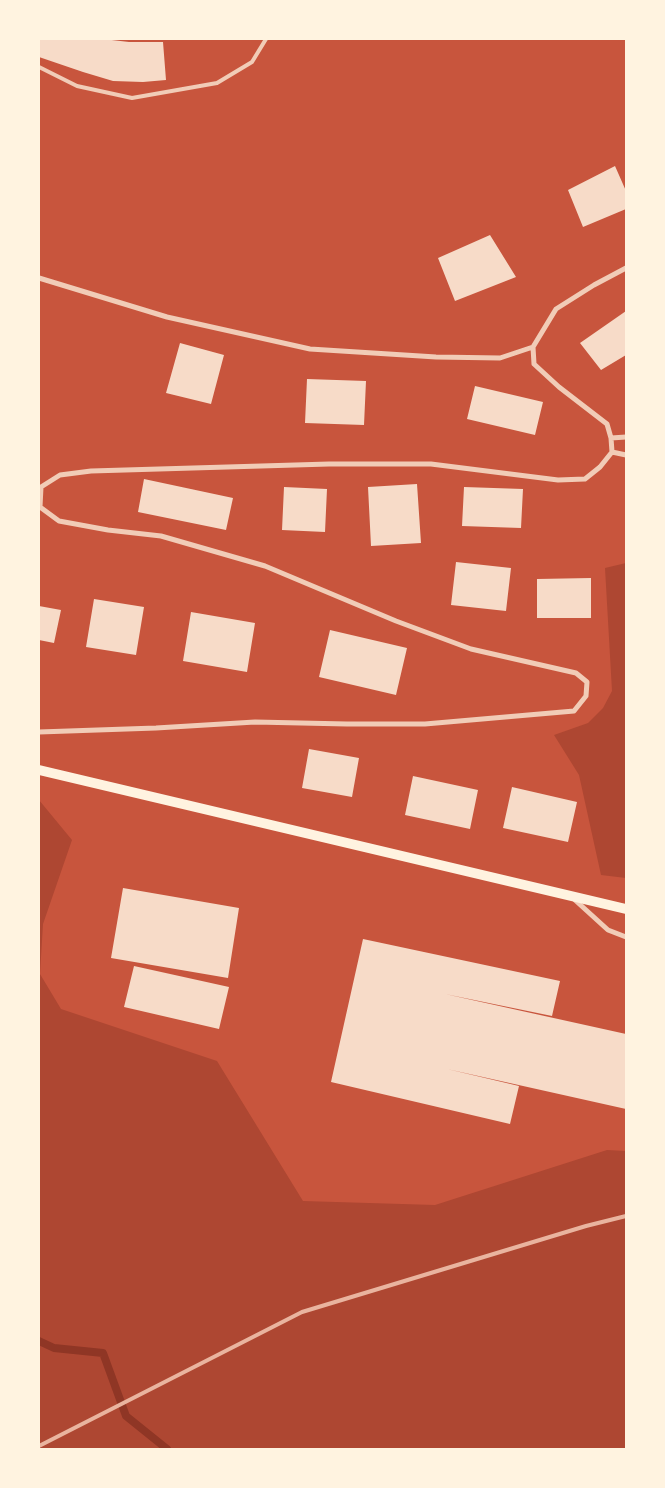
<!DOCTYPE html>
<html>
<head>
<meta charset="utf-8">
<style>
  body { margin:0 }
  #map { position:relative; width:665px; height:1488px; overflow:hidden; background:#c8553d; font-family:Rubik,sans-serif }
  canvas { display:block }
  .frame { position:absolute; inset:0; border:40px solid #fff3e0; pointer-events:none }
</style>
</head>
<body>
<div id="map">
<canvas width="665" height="1488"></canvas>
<div class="frame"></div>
</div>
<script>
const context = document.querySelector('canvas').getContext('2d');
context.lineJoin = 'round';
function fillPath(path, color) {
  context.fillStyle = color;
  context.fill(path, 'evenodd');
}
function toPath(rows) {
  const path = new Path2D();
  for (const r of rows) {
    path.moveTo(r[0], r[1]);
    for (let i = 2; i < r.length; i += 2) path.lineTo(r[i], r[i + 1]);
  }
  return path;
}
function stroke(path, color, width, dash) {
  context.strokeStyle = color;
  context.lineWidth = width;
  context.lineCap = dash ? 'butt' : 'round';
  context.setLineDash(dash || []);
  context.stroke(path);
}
const green = toPath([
  [626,563,626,878,601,875,579,775,554,735,588,723,603,708,612,691,605,568],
  [39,800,72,840,43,924,40,974,61,1009,217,1061,303,1201,435,1205,607,1150,626,1151,626,1449,39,1449]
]);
const stream = toPath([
  [39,1341,54,1348,103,1353,126,1416,167,1449]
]);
const building = toPath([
  [39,39,103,39,129,42,163,42,166,80,143,82,113,81,83,72,39,57],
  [615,166,626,191,626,209,583,227,568,190],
  [490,235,516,277,455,301,438,258],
  [626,311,626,355,601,370,580,343],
  [180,343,224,355,211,404,166,393],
  [307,379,366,381,364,425,305,423],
  [475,386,543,402,535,435,467,419],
  [144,479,233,498,226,530,138,512],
  [417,484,421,543,371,546,368,487],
  [284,487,327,489,325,532,282,530],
  [464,487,523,489,521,528,462,526],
  [456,562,511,568,506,611,451,605],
  [591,578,591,618,537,618,537,579],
  [94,599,144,607,136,655,86,647],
  [39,606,61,610,54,643,39,640],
  [191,612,255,623,247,672,183,661],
  [330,630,407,648,396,695,319,677],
  [309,749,359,758,352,797,302,788],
  [413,776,478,790,470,829,405,815],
  [512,787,577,802,568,842,503,828],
  [123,888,239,908,228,978,111,958],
  [363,939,560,981,552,1016,445,994,626,1034,626,1109,447,1069,519,1086,510,1124,331,1082],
  [134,966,229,987,219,1029,124,1007]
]);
const service = toPath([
  [39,67,77,86,132,98,217,83,252,62,266,39]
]);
const minor = toPath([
  [39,278,167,317,310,349,436,357,500,358,533,347],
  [611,438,626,437],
  [612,452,626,455],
  [39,732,156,728,255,722,347,724,425,724,574,711,586,696,587,682,576,673,471,649,396,621,265,566,161,536,108,530,59,521,40,507,41,487,60,475,91,471,329,464,431,464,558,480,585,479,600,467,612,452,611,438,607,424,559,387,534,364,533,347,556,309,594,285,626,268],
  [575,900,608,930,626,937]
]);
const secondary = toPath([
  [39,770,626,909]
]);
const rail = toPath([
  [39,1446,302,1312,586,1226,626,1216]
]);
fillPath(green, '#ae4732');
stroke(stream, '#8f3625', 8);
fillPath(building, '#f7dbc8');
stroke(service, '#f1ccb7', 4);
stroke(minor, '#f1ccb7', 5);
stroke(secondary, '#fff3e0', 10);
stroke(rail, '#e9b49f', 4);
</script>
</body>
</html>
